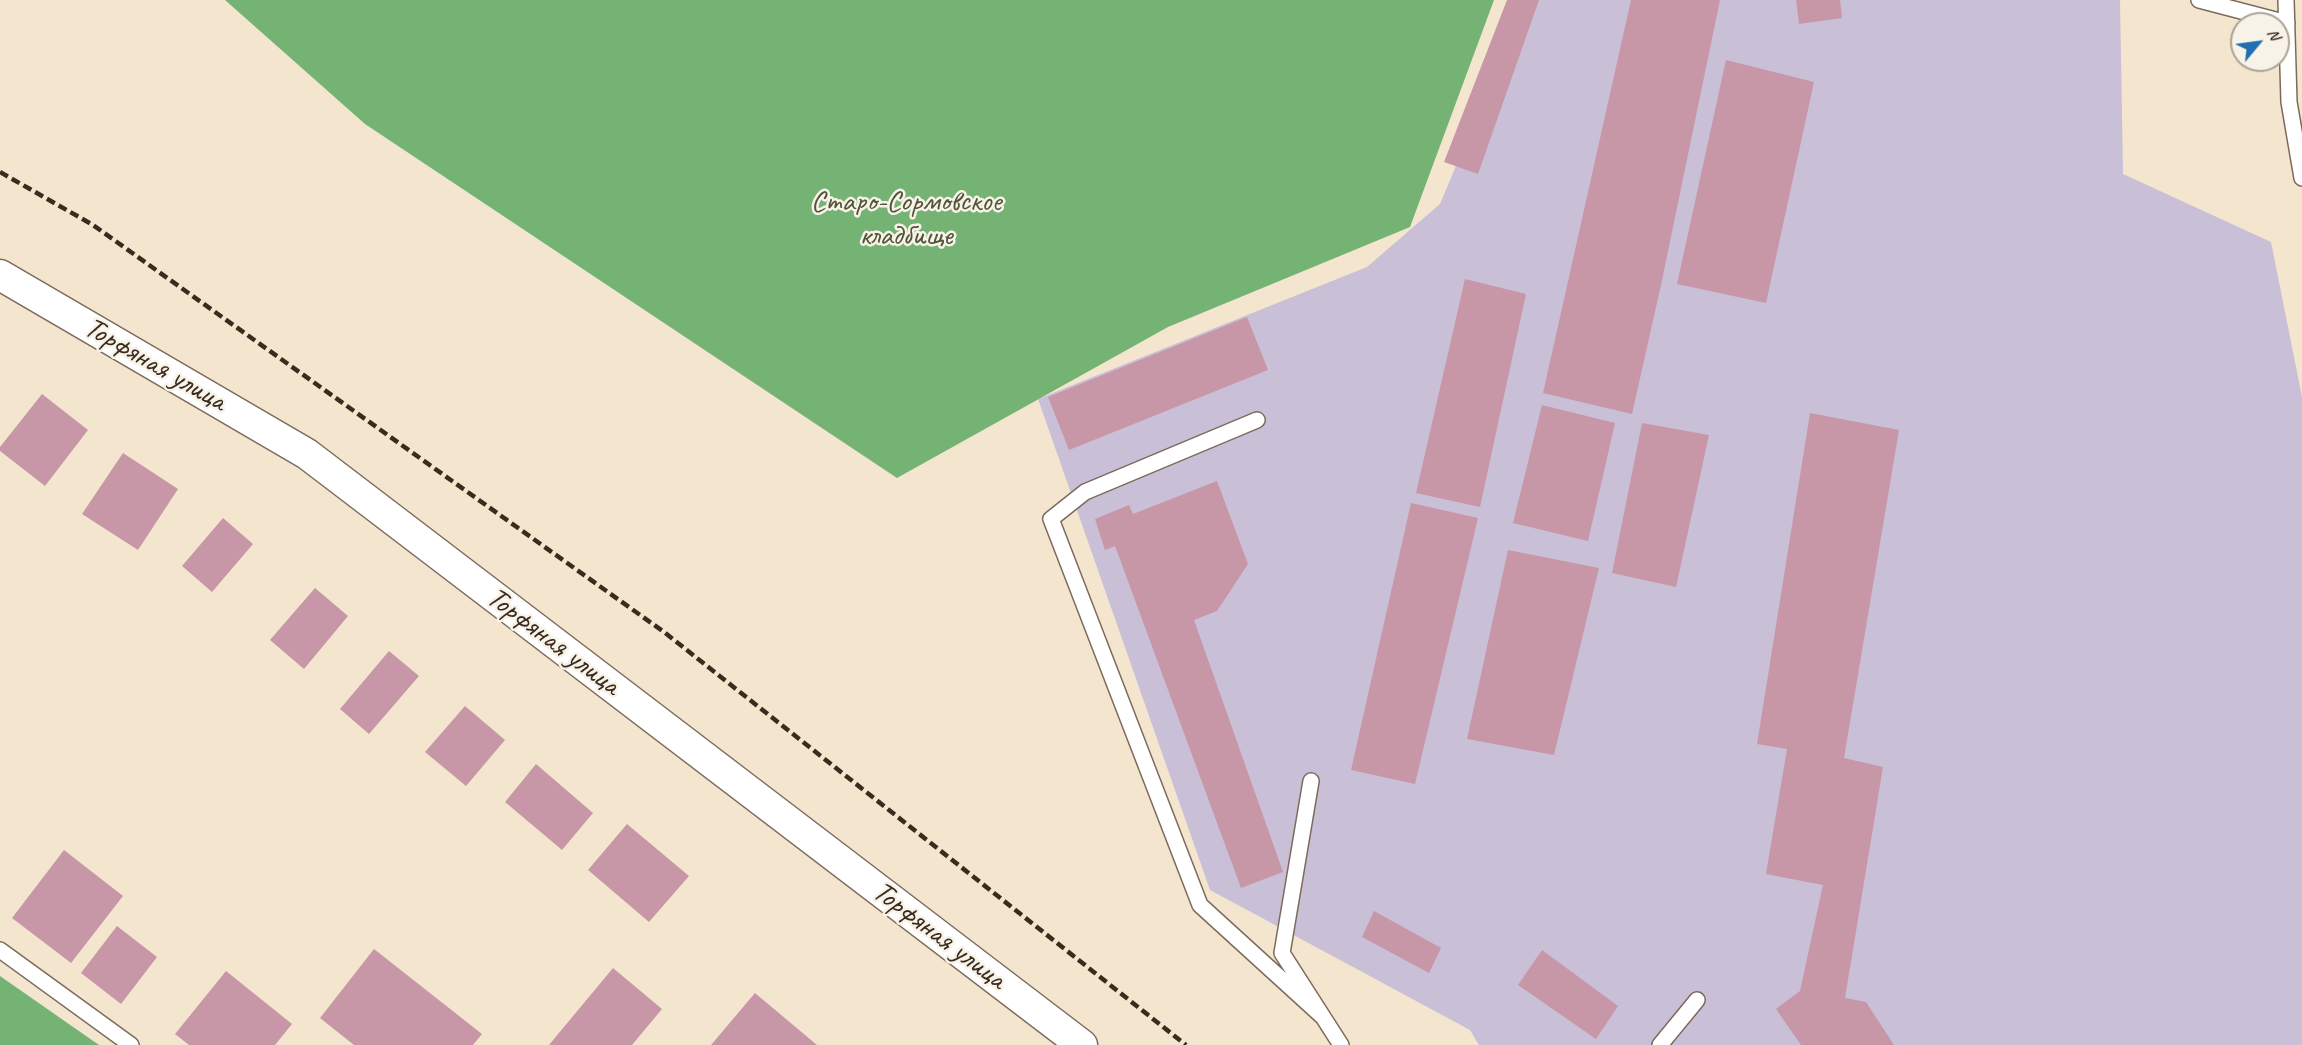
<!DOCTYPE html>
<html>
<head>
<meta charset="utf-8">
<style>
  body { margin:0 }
  #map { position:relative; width:2302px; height:1045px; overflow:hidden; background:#f4e5ce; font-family:Caveat,sans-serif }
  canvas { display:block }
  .north { position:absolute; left:2230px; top:12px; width:60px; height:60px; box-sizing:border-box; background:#f7f3e8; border:2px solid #aca397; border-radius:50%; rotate:61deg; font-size:16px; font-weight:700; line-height:24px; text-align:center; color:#3b2a1e }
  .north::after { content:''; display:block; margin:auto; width:21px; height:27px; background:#1f6fb2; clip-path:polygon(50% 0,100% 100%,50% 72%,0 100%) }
</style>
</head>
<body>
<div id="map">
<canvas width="2302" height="1045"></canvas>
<div class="north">N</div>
</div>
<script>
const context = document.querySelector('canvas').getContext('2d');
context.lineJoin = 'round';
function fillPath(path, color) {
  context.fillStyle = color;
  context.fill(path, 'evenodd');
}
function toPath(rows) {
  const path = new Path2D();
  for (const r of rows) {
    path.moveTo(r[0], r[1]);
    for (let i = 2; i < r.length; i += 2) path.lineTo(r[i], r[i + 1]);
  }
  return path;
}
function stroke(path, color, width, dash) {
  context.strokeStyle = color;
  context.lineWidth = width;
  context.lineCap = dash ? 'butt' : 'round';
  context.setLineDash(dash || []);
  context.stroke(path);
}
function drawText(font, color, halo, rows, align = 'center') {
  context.font = font + ' Caveat,sans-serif';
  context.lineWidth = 5;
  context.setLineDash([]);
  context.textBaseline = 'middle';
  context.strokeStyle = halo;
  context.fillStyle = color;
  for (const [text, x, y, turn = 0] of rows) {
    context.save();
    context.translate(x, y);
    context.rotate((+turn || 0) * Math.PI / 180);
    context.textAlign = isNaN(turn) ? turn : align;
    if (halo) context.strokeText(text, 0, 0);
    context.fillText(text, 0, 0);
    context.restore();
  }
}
const industrial = toPath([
  [1526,0,2120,0,2123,174,2271,242,2302,397,2302,1045,1479,1045,1470,1030,1210,890,1038,399,1367,267,1440,204]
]);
const forest = toPath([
  [225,0,1494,0,1410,227,1168,327,897,478,365,124],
  [0,976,99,1045,0,1045]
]);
const building = toPath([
  [1507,0,1539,0,1478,174,1444,162],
  [1631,0,1720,0,1661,285,1632,414,1543,393],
  [1796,0,1840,0,1842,18,1799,24],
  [1726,60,1814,82,1766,303,1677,284],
  [1465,279,1526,294,1480,507,1416,493],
  [1247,317,1268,370,1069,450,1048,397],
  [42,394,88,430,45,486,0,451,0,447],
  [1542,405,1615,423,1588,541,1513,523],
  [1810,413,1899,430,1844,758,1883,767,1845,998,1866,1002,1894,1045,1801,1045,1776,1009,1800,991,1823,885,1766,874,1787,749,1757,744],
  [1642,423,1709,435,1676,587,1612,573],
  [123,453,178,489,138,550,82,514],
  [1217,481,1248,564,1217,611,1194,620,1283,872,1241,888,1115,546,1105,550,1095,519,1129,505,1133,514],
  [1411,503,1478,518,1415,784,1351,770],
  [223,518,253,544,212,592,182,566],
  [1508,550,1599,568,1554,755,1467,739],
  [315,588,348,616,304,669,270,640],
  [389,651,419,676,369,734,340,709],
  [465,706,505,740,466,786,425,752],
  [536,764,593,813,562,850,505,802],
  [627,824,689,876,649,922,588,870],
  [64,850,123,896,71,963,12,918],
  [1374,911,1441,948,1429,973,1362,937],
  [117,926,157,957,121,1004,81,973],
  [374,949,482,1034,473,1045,354,1045,320,1018],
  [1542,950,1618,1006,1596,1039,1518,985],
  [613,968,662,1009,632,1045,549,1045],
  [226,971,292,1024,275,1045,189,1045,175,1034],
  [755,993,817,1045,711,1045]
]);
const service = toPath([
  [2199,0,2287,23],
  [2286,0,2289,102,2302,178],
  [1257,420,1085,492,1051,519,1200,905,1323,1017],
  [1311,781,1282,953,1341,1045],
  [0,950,131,1045],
  [1660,1045,1697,1000]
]);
const minor = toPath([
  [0,275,307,454,1082,1045]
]);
const rail = toPath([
  [0,172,93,225,664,632,1186,1045]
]);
const parkNames = [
  ["Старо-Сормовское",906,202],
  ["кладбище",906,236]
];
const streetNames = [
  ["Торфяная улица",155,365,30],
  ["Торфяная улица",553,642,37],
  ["Торфяная улица",939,936,37]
];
fillPath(industrial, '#c9bfd7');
fillPath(forest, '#75b374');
fillPath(building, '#c797a8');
stroke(service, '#7c6b5c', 18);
stroke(minor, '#7c6b5c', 33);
stroke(service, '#fff', 15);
stroke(minor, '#fff', 30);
stroke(rail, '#3b2a1e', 4.5, [9, 4.5]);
drawText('30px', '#515438', '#f7f3e8', parkNames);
drawText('30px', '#3b2a1e', '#f7f3e8', streetNames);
</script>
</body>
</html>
